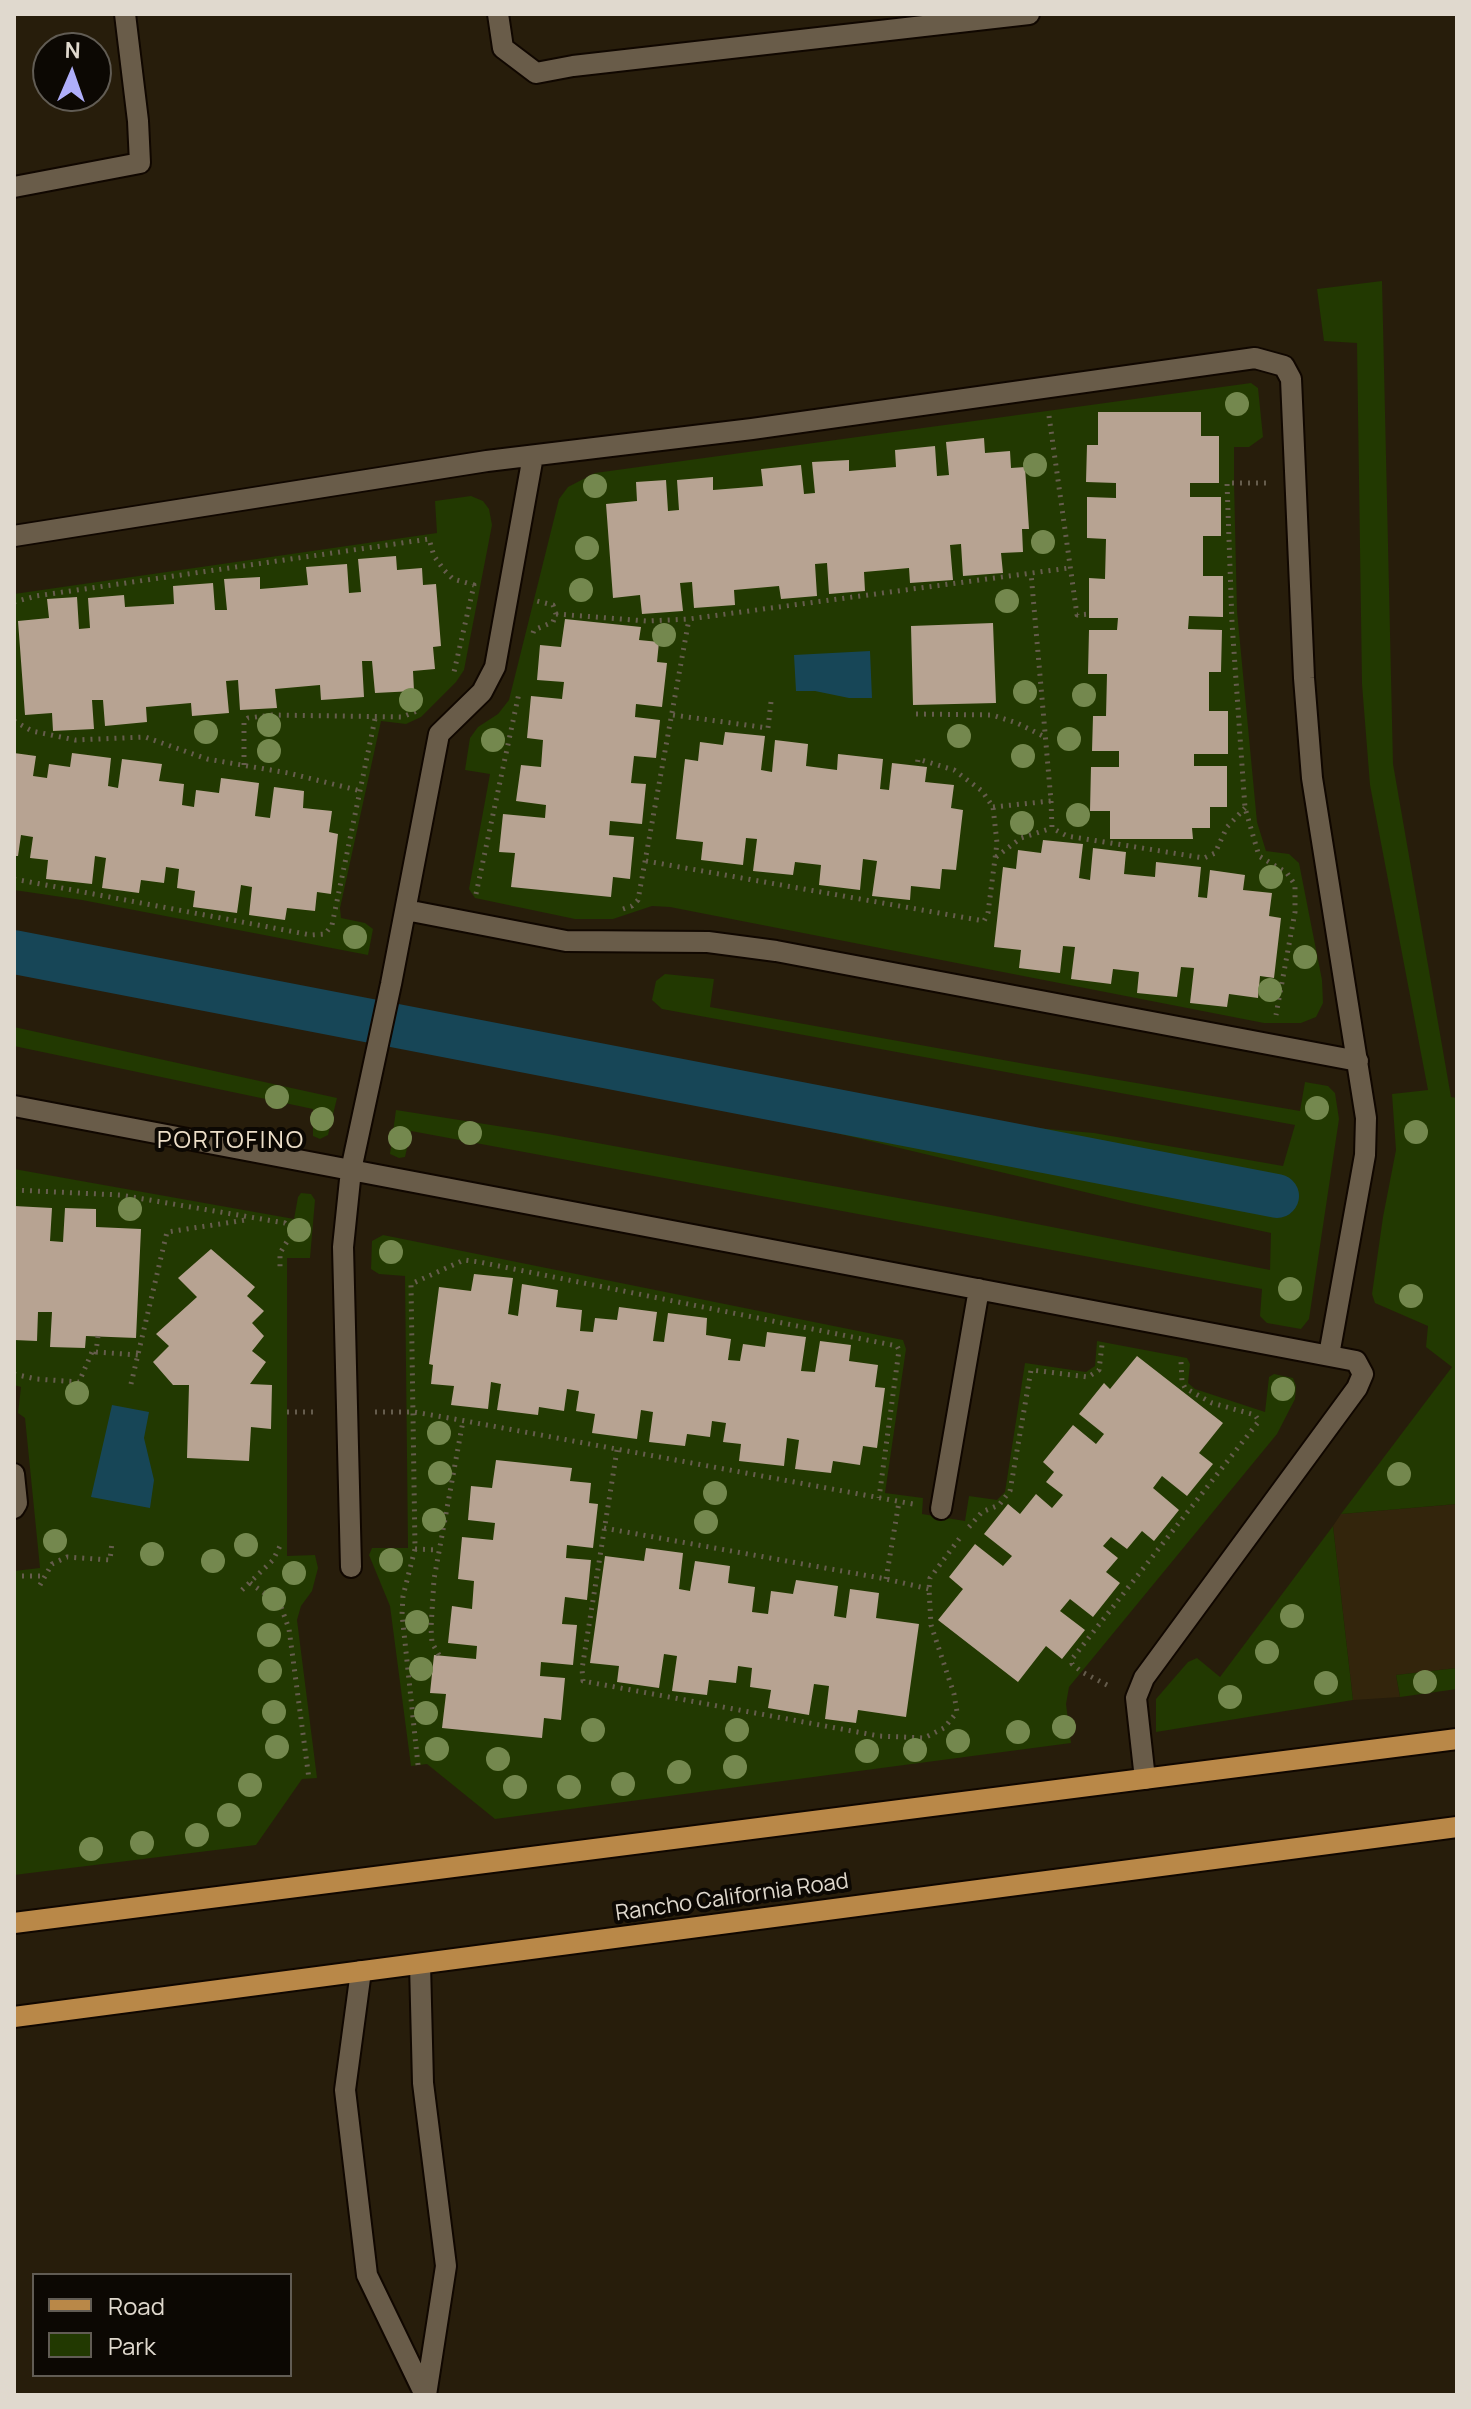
<!DOCTYPE html>
<html>
<head>
<meta charset="utf-8">
<style>
  body { margin:0 }
  #map { position:relative; width:1471px; height:2409px; overflow:hidden; background:#271d0b; font-family:Manrope,sans-serif }
  canvas { display:block }
  .frame { position:absolute; inset:0; border:16px solid #e0d9ce; pointer-events:none }
  .legend { position:absolute; left:32px; top:2273px; width:260px; height:104px; box-sizing:border-box; background:#0c0803; border:2px solid #615c54; margin:0; padding:10px 14px; list-style:none; font-size:24px; color:#e0d9ce }
  .legend li { display:flex; align-items:center; gap:16px; height:40px }
  .legend b { width:40px; border:2px solid #615c54 }
  .north { position:absolute; left:32px; top:32px; width:80px; height:80px; box-sizing:border-box; background:#0c0803; border:2px solid #615c54; border-radius:50%; rotate:2deg; font-size:22px; font-weight:700; line-height:32px; text-align:center; color:#e0d9ce }
  .north::after { content:''; display:block; margin:auto; width:28px; height:36px; background:#afaefa; clip-path:polygon(50% 0,100% 100%,50% 72%,0 100%) }
</style>
</head>
<body>
<div id="map">
<canvas width="1471" height="2409"></canvas>
<div class="frame"></div>
<ul class="legend">
<li><b style="height:10px;background:#b98848"></b>Road</li>
<li><b style="height:22px;background:#223901"></b>Park</li>
</ul>
<div class="north">N</div>
</div>
<script>
const context = document.querySelector('canvas').getContext('2d');
context.lineJoin = 'round';
function fillPath(path, color) {
  context.fillStyle = color;
  context.fill(path, 'evenodd');
}
function toPath(rows) {
  const path = new Path2D();
  for (const r of rows) {
    path.moveTo(r[0], r[1]);
    for (let i = 2; i < r.length; i += 2) path.lineTo(r[i], r[i + 1]);
  }
  return path;
}
function stroke(path, color, width, dash) {
  context.strokeStyle = color;
  context.lineWidth = width;
  context.lineCap = dash ? 'butt' : 'round';
  context.setLineDash(dash || []);
  context.stroke(path);
}
function drawText(font, color, halo, rows, align = 'center') {
  context.font = font + ' Manrope,sans-serif';
  context.lineWidth = 8;
  context.setLineDash([]);
  context.textBaseline = 'middle';
  context.strokeStyle = halo;
  context.fillStyle = color;
  for (const [text, x, y, turn = 0] of rows) {
    context.save();
    context.translate(x, y);
    context.rotate((+turn || 0) * Math.PI / 180);
    context.textAlign = isNaN(turn) ? turn : align;
    if (halo) context.strokeText(text, 0, 0);
    context.fillText(text, 0, 0);
    context.restore();
  }
}
const built = toPath([
  [1457,1504,1457,1668,1396,1675,1400,1697,1353,1700,1333,1526,1341,1514]
]);
const green = toPath([
  [1382,281,1393,764,1451,1097,1457,1098,1457,1504,1341,1514,1452,1367,1426,1347,1428,1326,1375,1303,1372,1294,1383,1217,1396,1150,1392,1094,1428,1090,1370,785,1362,684,1357,343,1324,341,1317,289],
  [1251,383,1258,388,1263,437,1249,447,1234,447,1234,482,1237,611,1257,822,1266,851,1289,854,1299,863,1322,980,1323,1003,1316,1017,1301,1023,1264,1023,670,907,652,906,613,919,575,919,475,898,469,889,490,774,465,770,470,738,478,727,498,714,509,700,559,499,568,487,595,473],
  [471,496,483,501,489,509,492,525,464,670,456,682,421,717,406,724,381,721,340,908,341,918,365,923,373,929,368,955,82,900,14,890,14,594,437,533,435,501],
  [14,941,524,1038,648,1066,908,1117,1094,1133,1283,1166,1295,1125,662,1009,652,1000,656,981,665,974,714,979,710,1007,1031,1065,1300,1111,1305,1082,1328,1086,1335,1093,1339,1119,1309,1319,1301,1329,1267,1323,1260,1316,1262,1289,411,1131,405,1157,399,1158,390,1154,396,1110,548,1134,986,1214,1270,1270,1271,1233,1131,1203,710,1103,423,1044,14,968],
  [14,1027,337,1098,328,1135,320,1139,313,1136,313,1109,14,1046],
  [14,1169,294,1219,298,1197,301,1193,311,1194,315,1200,310,1258,287,1258,287,1556,315,1555,318,1568,312,1591,301,1606,297,1620,317,1778,302,1779,256,1845,14,1875,14,1571,40,1568,25,1418,18,1413,21,1387,14,1385],
  [383,1235,903,1340,906,1349,885,1493,923,1498,922,1514,965,1521,969,1496,997,1500,1005,1492,1025,1363,1086,1372,1095,1366,1097,1341,1187,1358,1190,1364,1188,1383,1195,1389,1265,1412,1269,1377,1274,1374,1293,1378,1296,1386,1295,1399,1277,1434,1069,1687,1066,1704,1071,1743,495,1819,427,1764,411,1766,390,1606,369,1555,372,1548,408,1548,405,1276,379,1274,371,1269,372,1241],
  [1333,1526,1353,1700,1156,1732,1156,1699,1188,1662,1197,1658,1220,1677],
  [1457,1668,1457,1689,1400,1697,1396,1675]
]);
const water = toPath([
  [870,651,872,698,849,698,815,691,796,691,794,655],
  [112,1405,149,1412,144,1438,154,1480,150,1508,91,1497]
]);
const canal = toPath([
  [14,952,1277,1196]
]);
const building = toPath([
  [1098,412,1201,412,1201,436,1219,436,1219,483,1190,483,1190,497,1221,497,1221,536,1203,536,1203,576,1223,576,1223,617,1189,616,1188,629,1222,630,1221,672,1209,672,1209,711,1228,711,1228,754,1194,754,1194,766,1227,766,1227,807,1210,807,1210,828,1192,828,1193,839,1110,839,1110,811,1090,811,1091,767,1119,767,1119,751,1092,751,1093,716,1106,716,1107,674,1088,674,1089,630,1117,630,1118,618,1089,618,1089,578,1105,579,1106,539,1087,538,1087,497,1116,498,1116,483,1086,482,1087,445,1098,445],
  [984,438,985,453,1010,451,1011,468,1025,467,1029,529,1022,529,1023,552,1001,553,1003,573,963,576,961,544,950,545,953,580,910,583,909,568,864,572,865,591,829,594,827,563,815,564,817,596,781,599,779,586,734,590,735,605,694,608,692,582,680,583,683,611,642,614,640,595,613,598,606,504,637,501,636,482,666,480,668,511,679,510,677,480,713,477,713,490,763,486,761,469,801,465,804,494,815,493,812,462,849,460,849,471,896,467,895,450,935,446,937,476,949,475,946,442],
  [396,556,397,570,422,568,423,585,436,584,441,646,433,647,435,669,413,671,414,691,375,693,372,661,362,661,364,697,321,700,320,685,275,689,277,708,240,710,238,680,226,681,229,713,192,716,191,703,146,707,147,722,105,726,103,700,92,700,94,729,53,731,52,713,25,715,18,621,49,618,47,599,77,597,79,629,90,628,88,598,124,595,125,607,174,604,173,586,213,583,215,610,227,610,224,579,260,577,260,589,308,585,306,567,347,564,349,593,361,592,358,559],
  [565,619,641,627,639,640,659,642,657,662,667,663,662,707,636,704,635,717,660,720,656,758,634,756,631,783,646,784,642,824,610,821,609,835,634,837,630,879,613,877,611,897,511,887,515,853,499,852,503,814,545,818,546,805,516,801,521,765,541,767,543,740,527,738,531,696,562,699,564,682,537,680,540,645,561,647],
  [993,623,996,703,913,705,911,626],
  [725,732,765,736,761,770,772,772,775,740,808,744,806,766,837,770,838,754,883,759,880,789,889,790,892,763,927,767,925,782,954,785,951,808,963,810,956,870,942,869,940,889,911,886,910,900,872,896,877,861,863,859,860,890,819,885,821,865,795,862,793,875,753,871,757,839,746,838,743,865,701,860,703,842,676,839,685,759,698,761,700,742,723,745],
  [14,753,36,756,33,776,47,778,49,764,70,767,72,753,111,758,108,786,118,788,122,759,162,764,159,781,184,784,182,805,194,807,196,790,219,793,221,778,259,783,255,816,270,818,274,787,304,791,303,808,332,811,329,832,338,834,331,894,317,892,315,911,287,908,285,920,249,915,252,887,241,885,237,913,193,907,195,891,177,888,179,869,166,867,164,883,141,880,139,893,102,888,106,858,95,856,92,884,46,879,48,860,30,858,33,837,21,835,18,856,14,856],
  [1043,840,1083,844,1079,878,1090,880,1093,848,1126,852,1124,874,1155,877,1156,862,1201,867,1198,897,1207,898,1210,870,1245,875,1243,890,1272,893,1269,916,1281,918,1274,978,1260,976,1258,998,1229,994,1227,1007,1190,1003,1194,968,1181,967,1177,997,1137,993,1139,972,1113,969,1111,984,1071,979,1075,947,1063,946,1060,973,1019,968,1021,950,994,947,1003,867,1016,869,1018,850,1041,853],
  [14,1206,52,1208,50,1241,63,1242,65,1208,96,1209,96,1227,141,1229,136,1338,86,1336,85,1348,50,1347,52,1312,38,1312,37,1341,14,1340],
  [211,1249,255,1287,247,1296,264,1311,252,1323,264,1336,252,1351,266,1362,250,1384,272,1385,271,1429,251,1427,249,1461,187,1458,189,1385,173,1385,153,1362,169,1346,156,1334,197,1297,178,1278],
  [474,1274,513,1278,508,1314,518,1316,522,1284,558,1290,556,1307,582,1310,580,1331,593,1332,595,1318,617,1320,619,1307,657,1312,653,1341,664,1342,668,1313,707,1318,706,1335,731,1339,728,1360,740,1361,743,1344,765,1347,767,1332,806,1337,801,1371,815,1372,820,1341,851,1345,849,1361,878,1365,875,1387,885,1388,877,1448,863,1446,860,1465,833,1461,831,1473,795,1469,799,1440,787,1438,784,1466,739,1461,741,1444,723,1442,726,1423,712,1421,710,1437,687,1434,685,1446,649,1442,653,1412,641,1410,637,1439,592,1433,595,1414,576,1411,579,1391,567,1389,564,1411,539,1407,538,1415,497,1410,501,1384,491,1382,488,1409,451,1405,454,1386,431,1384,433,1365,429,1364,439,1287,471,1291],
  [1137,1356,1223,1423,1199,1453,1213,1464,1187,1496,1162,1476,1153,1488,1179,1510,1154,1541,1142,1531,1127,1549,1111,1537,1103,1546,1118,1558,1106,1572,1120,1583,1093,1617,1070,1599,1060,1611,1085,1630,1062,1659,1046,1646,1018,1682,938,1620,963,1589,949,1577,975,1544,1003,1566,1012,1556,984,1534,1008,1504,1020,1514,1036,1494,1052,1508,1063,1495,1046,1482,1054,1472,1043,1462,1073,1425,1096,1444,1104,1434,1079,1414,1104,1383,1110,1389],
  [496,1460,572,1468,570,1481,591,1483,589,1503,598,1504,593,1548,567,1545,566,1558,591,1560,587,1600,565,1597,562,1624,577,1625,573,1665,541,1662,540,1676,565,1678,561,1720,544,1718,542,1738,442,1728,446,1694,430,1693,434,1655,476,1659,477,1646,448,1643,452,1606,472,1609,474,1581,458,1579,462,1537,493,1540,495,1523,468,1520,471,1486,492,1488],
  [646,1548,683,1553,679,1589,690,1591,695,1561,730,1566,728,1583,755,1587,752,1612,768,1614,771,1591,793,1594,796,1580,838,1586,834,1616,846,1618,850,1589,879,1593,876,1618,919,1624,906,1717,858,1710,856,1723,825,1719,829,1686,814,1684,809,1715,768,1708,771,1690,750,1687,752,1668,738,1666,736,1683,709,1680,707,1695,672,1691,677,1656,664,1654,659,1688,617,1682,619,1666,590,1663,605,1556,644,1561]
]);
const path = toPath([
  [1049,416,1077,615,1089,614],
  [1266,483,1227,483,1232,623,1245,808,1259,856,1287,873,1295,885,1295,912,1276,1015],
  [14,602,36,596,429,539,434,556,444,570,453,579,474,585,454,672],
  [556,614,647,621,689,619,1069,568],
  [533,633,534,630,553,622,556,614,553,605,537,601],
  [916,714,992,715,1017,723,1045,737],
  [673,715,768,728,771,702],
  [14,721,32,731,75,740,145,737,207,759,288,773,361,791],
  [244,765,244,721,248,718,272,715,402,717,417,711],
  [1051,801,1052,828,1067,836,1204,858,1215,853,1227,827,1245,808],
  [993,807,1051,801,1031,573],
  [996,857,1021,838,1052,828],
  [646,861,984,921,988,913,997,843,993,807,982,791,954,770,918,759,917,766],
  [14,879,311,935,325,934,332,925,376,714],
  [476,894,519,693],
  [623,909,632,906,638,900,689,619],
  [14,1190,120,1195,285,1223,290,1228,291,1235,280,1253,280,1270],
  [98,1336,96,1352,138,1355],
  [14,1374,36,1379,79,1382,92,1352,96,1352],
  [131,1384,167,1232,246,1220],
  [287,1412,317,1412],
  [375,1412,414,1412,449,1418,913,1504],
  [617,1450,582,1669,583,1681,879,1736,924,1738,944,1728,957,1712,954,1694,931,1625,929,1589,930,1578,962,1535],
  [969,1527,982,1512,999,1505,1010,1491,1031,1370,1088,1377,1099,1370,1102,1345,1105,1346],
  [604,1528,886,1579,929,1589],
  [415,1549,439,1550],
  [14,1576,43,1576],
  [886,1579,899,1502],
  [250,1583,280,1604,289,1629,309,1779],
  [40,1585,52,1564,67,1557,110,1560,112,1542],
  [242,1590,273,1560,280,1546],
  [439,1655,432,1643,431,1628,434,1579,463,1421],
  [1107,1685,1082,1672,1072,1664,1072,1659,1259,1421,1255,1415,1212,1403,1185,1388,1182,1382,1181,1362,1178,1361],
  [418,1765,402,1614,403,1596,415,1549,411,1284,464,1260,479,1262,897,1346,899,1350,879,1498]
]);
const lane = toPath([
  [14,536,487,461,752,429,1255,358,1284,366,1291,379,1304,678,1312,778,1366,1118,1365,1155,1329,1355],
  [406,910,566,941,708,942,776,951,1358,1061],
  [14,1106,1356,1361,1363,1374,1357,1388,1144,1678,1136,1698,1145,1779],
  [14,1474,17,1503,14,1508],
  [941,1509,979,1289],
  [351,1567,343,1247,351,1170,391,984,439,734,482,692,495,667,533,456],
  [420,1964,423,2083,446,2266,426,2395],
  [361,1971,345,2090,367,2275,425,2395]
]);
const street = toPath([
  [498,14,503,48,536,73,573,66,1029,14],
  [14,187,140,163,138,121,125,14]
]);
const primary = toPath([
  [14,1923,1457,1739],
  [14,2017,1457,1827]
]);
const trees = [
  [1237,404],
  [1035,465],
  [595,486],
  [1043,542],
  [587,548],
  [581,590],
  [1007,601],
  [664,635],
  [1025,692],
  [1084,695],
  [411,700],
  [269,725],
  [206,732],
  [959,736],
  [1069,739],
  [493,740],
  [269,751],
  [1023,756],
  [1078,815],
  [1022,823],
  [1271,877],
  [355,937],
  [1305,957],
  [1270,990],
  [277,1097],
  [1317,1108],
  [322,1119],
  [1416,1132],
  [470,1133],
  [400,1138],
  [130,1209],
  [299,1230],
  [391,1252],
  [1290,1289],
  [1411,1296],
  [1283,1389],
  [77,1393],
  [439,1433],
  [440,1473],
  [1399,1474],
  [715,1493],
  [434,1520],
  [706,1522],
  [55,1541],
  [246,1545],
  [152,1554],
  [391,1560],
  [213,1561],
  [294,1573],
  [274,1599],
  [1292,1616],
  [417,1622],
  [269,1635],
  [1267,1652],
  [421,1669],
  [270,1671],
  [1425,1682],
  [1326,1683],
  [1230,1697],
  [274,1712],
  [426,1713],
  [1064,1727],
  [593,1730],
  [737,1730],
  [1018,1732],
  [958,1741],
  [277,1747],
  [437,1749],
  [915,1750],
  [867,1751],
  [498,1759],
  [735,1767],
  [679,1772],
  [623,1784],
  [250,1785],
  [515,1787],
  [569,1787],
  [229,1815],
  [197,1835],
  [142,1843],
  [91,1849]
];
const streetNames = [
  ["Rancho California Road",732,1898,-8]
];
const neighbourhoodNames = [
  ["PORTOFINO",231,1141]
];
fillPath(built, '#33250c');
fillPath(green, '#223901');
fillPath(water, '#174657');
stroke(canal, '#174657', 44);
fillPath(building, '#b7a392');
stroke(lane, '#100700', 24);
stroke(street, '#100700', 24);
stroke(primary, '#100700', 24);
stroke(path, '#665d4d', 5, [2, 6]);
stroke(lane, '#695c49', 20);
stroke(street, '#695c49', 20);
stroke(primary, '#b98848', 20);
context.fillStyle = '#74884e';
for (const [x, y] of trees) {
  context.beginPath();
  context.arc(x, y, 12, 0, 2 * Math.PI);
  context.fill();
}
drawText('22px', '#e0d9ce', '#0c0803', streetNames);
context.letterSpacing = '2px';
drawText('24px', '#eddfc9', '#0c0803', neighbourhoodNames);
context.letterSpacing = '0px';
</script>
</body>
</html>
